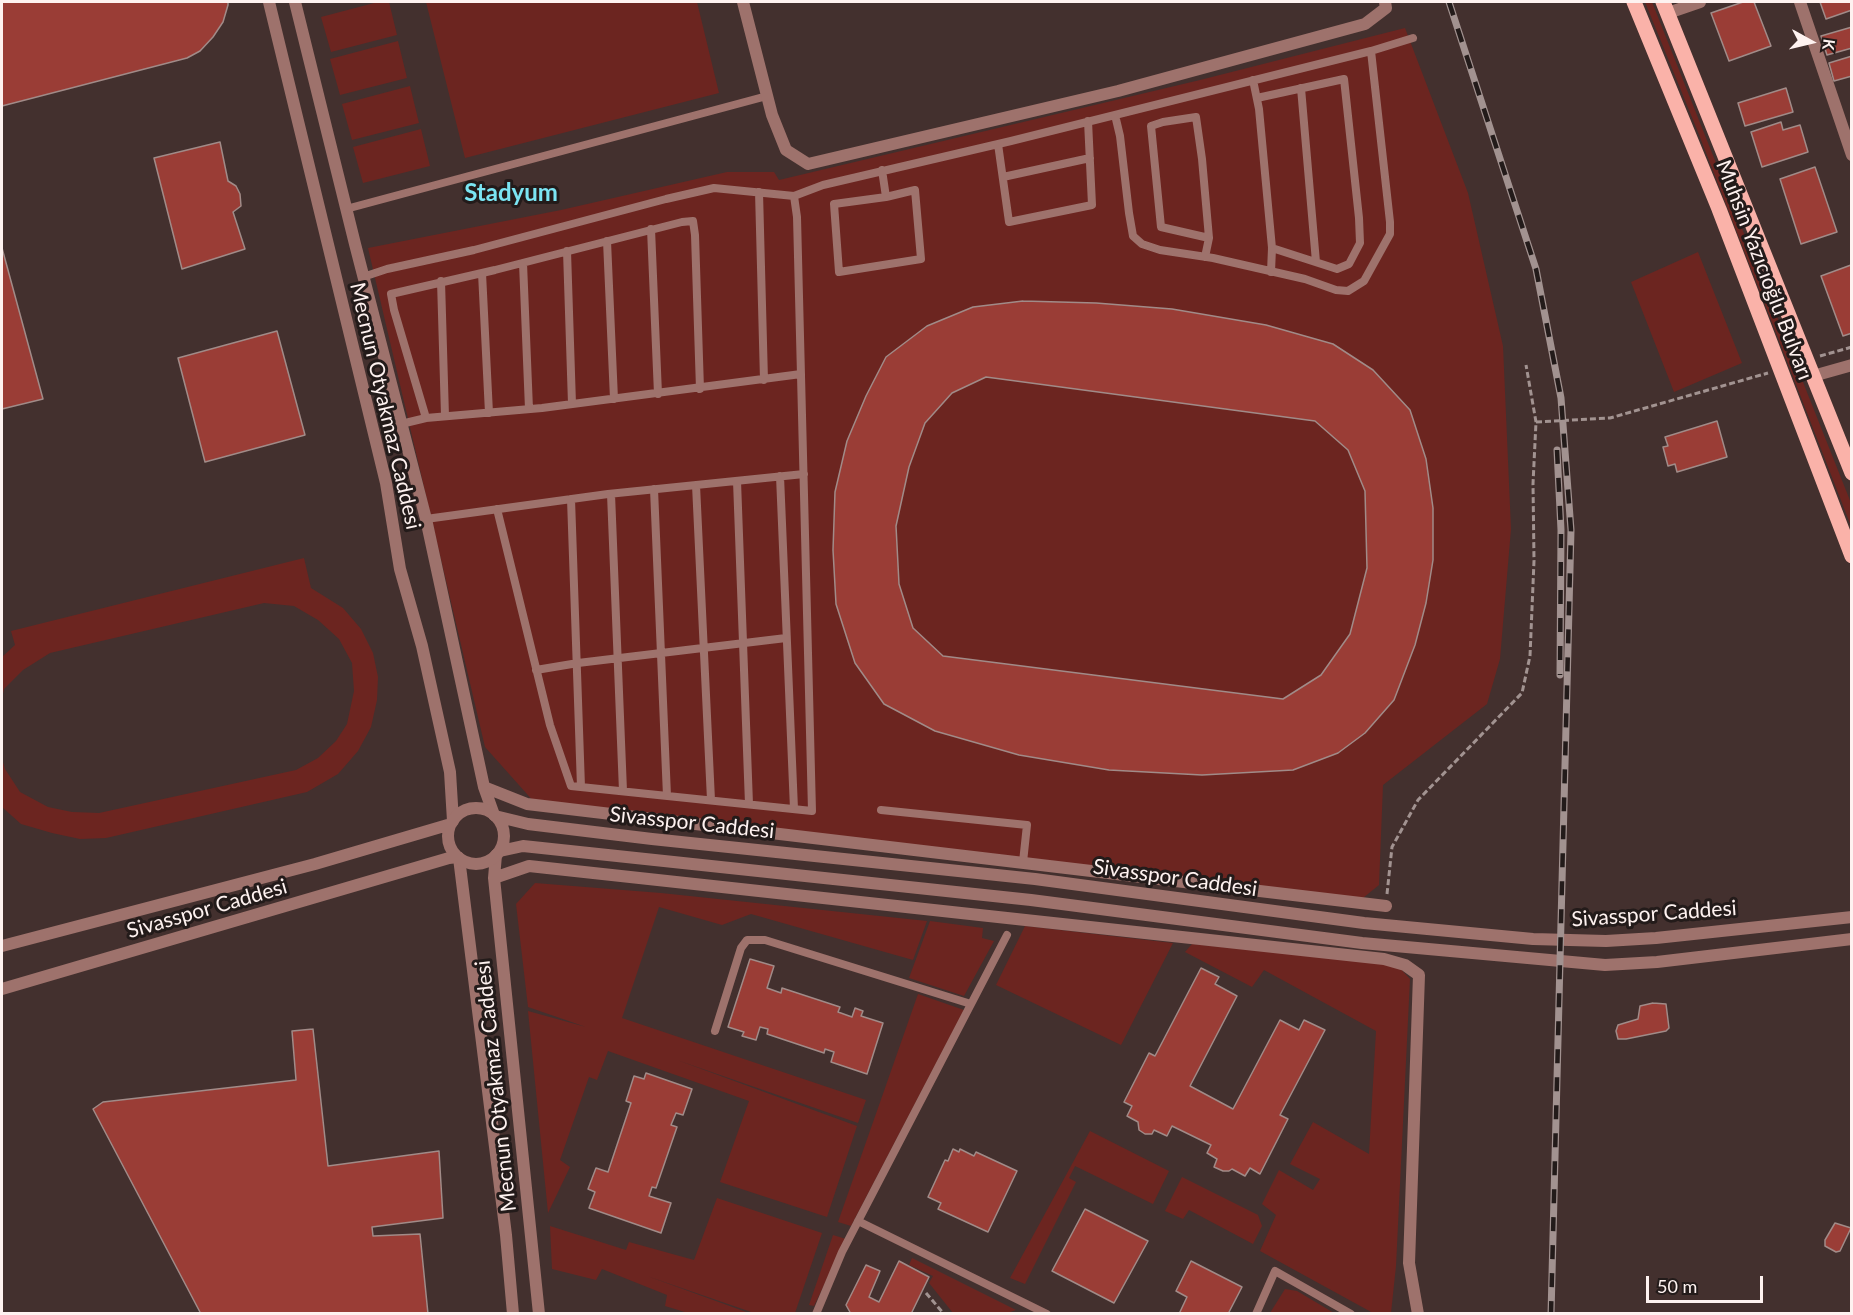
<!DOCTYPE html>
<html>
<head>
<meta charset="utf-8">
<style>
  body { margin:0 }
  #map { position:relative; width:1853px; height:1315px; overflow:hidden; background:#43302e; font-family:Lato,sans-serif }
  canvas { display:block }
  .frame { position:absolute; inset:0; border:3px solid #fef2f0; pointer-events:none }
  .north { position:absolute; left:1781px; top:12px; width:60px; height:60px; -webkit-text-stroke:4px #231b1a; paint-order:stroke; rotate:98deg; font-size:16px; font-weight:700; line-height:24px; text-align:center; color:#fef2f0 }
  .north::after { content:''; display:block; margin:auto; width:21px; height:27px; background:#fef2f0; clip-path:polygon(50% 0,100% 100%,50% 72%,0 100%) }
  .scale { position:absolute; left:1646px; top:1276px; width:117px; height:27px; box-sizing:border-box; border:3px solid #fef2f0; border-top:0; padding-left:8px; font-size:18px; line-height:21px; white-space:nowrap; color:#fef2f0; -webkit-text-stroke:4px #231b1a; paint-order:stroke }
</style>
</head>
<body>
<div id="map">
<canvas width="1853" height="1315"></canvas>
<div class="frame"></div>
<div class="north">K</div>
<div class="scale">50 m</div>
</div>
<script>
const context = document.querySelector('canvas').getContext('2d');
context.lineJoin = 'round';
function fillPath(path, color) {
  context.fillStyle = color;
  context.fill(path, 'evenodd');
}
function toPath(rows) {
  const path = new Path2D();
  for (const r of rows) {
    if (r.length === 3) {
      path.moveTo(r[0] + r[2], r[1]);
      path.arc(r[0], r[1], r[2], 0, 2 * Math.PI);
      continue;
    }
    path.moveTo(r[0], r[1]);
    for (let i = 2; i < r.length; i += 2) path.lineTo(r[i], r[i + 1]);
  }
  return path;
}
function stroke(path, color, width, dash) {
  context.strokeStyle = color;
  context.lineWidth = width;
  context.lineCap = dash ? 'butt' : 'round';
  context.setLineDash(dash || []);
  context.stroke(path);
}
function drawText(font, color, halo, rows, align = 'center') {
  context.font = font + ' Lato,sans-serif';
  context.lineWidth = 6;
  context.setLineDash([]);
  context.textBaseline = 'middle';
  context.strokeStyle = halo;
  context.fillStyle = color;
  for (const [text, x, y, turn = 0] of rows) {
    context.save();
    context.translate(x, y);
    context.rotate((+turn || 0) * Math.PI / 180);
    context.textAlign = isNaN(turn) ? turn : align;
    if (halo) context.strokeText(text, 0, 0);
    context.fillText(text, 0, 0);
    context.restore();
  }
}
const green = toPath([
  [378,2,389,2,397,35,331,52,321,17],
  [426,2,697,2,719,93,465,158],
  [1645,2,1652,2,1851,503,1851,526,1698,132],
  [1405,28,1468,193,1503,346,1511,529,1500,659,1487,704,1383,785,1379,885,1363,898,535,803,485,747,368,248,561,210,727,172,774,172,779,180,1200,80],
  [398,41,407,78,340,95,330,59],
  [410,86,419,123,352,140,342,104],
  [421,129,430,166,363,183,353,147],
  [1698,252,1742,363,1674,392,1631,282],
  [304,558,311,588,343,608,361,629,373,653,378,677,377,700,371,727,358,751,338,774,307,792,106,838,80,839,52,833,21,824,2,807,2,759,5,769,20,792,48,807,72,812,99,813,296,770,318,758,336,741,347,724,354,691,352,663,339,639,318,620,294,606,264,603,50,653,23,670,4,689,2,698,2,657,15,645,11,631],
  [535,883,661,893,927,921,913,960,751,914,722,925,659,907,622,1018,866,1100,858,1123,677,1060,857,1126,827,1217,720,1182,749,1101,608,1051,597,1080,589,1077,560,1160,570,1167,548,1213,528,1011,586,1027,528,1007,516,904],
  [930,921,983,928,982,938,994,941,964,996,909,978],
  [1025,926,1173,943,1121,1045,996,985],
  [1192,944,1396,964,1410,979,1396,1266,1391,1313,1373,1313,1260,1251,1276,1215,1262,1204,1279,1170,1313,1190,1320,1179,1290,1164,1313,1122,1369,1154,1376,1031,1264,970,1252,987,1185,952],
  [918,994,964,1010,851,1226,838,1222],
  [1090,1131,1169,1171,1153,1204,1075,1166,1069,1178,1076,1182,1025,1284,1010,1278],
  [1182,1177,1258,1215,1262,1226,1253,1244,1189,1210,1183,1219,1165,1211],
  [717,1198,822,1233,795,1313,754,1313,647,1276,749,1313,688,1313,665,1306,667,1295,602,1269,596,1280,552,1269,550,1226,626,1250,629,1242,694,1260],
  [833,1235,846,1239,814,1306,809,1305],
  [912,1258,1016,1310,1007,1313,953,1313,929,1283,933,1276,909,1265],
  [1285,1289,1297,1291,1334,1313,1270,1313]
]);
const building = toPath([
  [2,2,228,2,228,5,223,22,213,37,200,51,187,58,2,106,2,2],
  [1743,2,1754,2,1771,46,1729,61,1711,13,1743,2],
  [1820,2,1852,2,1852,10,1826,19,1820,2],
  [1852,27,1852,48,1827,55,1821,36,1852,27],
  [1852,56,1852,76,1834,81,1829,63,1852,56],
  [1786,88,1793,112,1745,126,1738,103,1786,88],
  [1781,122,1783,130,1800,125,1808,152,1762,167,1751,132,1781,122],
  [220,142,228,181,236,186,240,194,241,206,233,212,245,249,182,269,154,158,220,142],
  [1815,167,1837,232,1801,244,1780,179,1815,167],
  [2,248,43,399,2,409,2,248],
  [1851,265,1852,333,1843,336,1821,276,1851,265],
  [1023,301,1096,303,1172,309,1266,325,1333,344,1373,370,1410,410,1426,459,1433,508,1433,560,1426,603,1415,645,1394,700,1365,733,1338,753,1293,770,1202,775,1109,770,1019,755,935,731,884,704,855,663,836,604,833,550,835,492,847,441,866,396,886,357,927,326,973,307,1023,301],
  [986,377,1315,421,1348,450,1365,491,1367,568,1350,634,1321,675,1283,699,943,656,913,628,899,584,896,526,909,467,925,423,952,393,986,377],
  [277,331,305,435,205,462,178,358,277,331],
  [1717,421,1727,457,1677,472,1675,464,1668,466,1663,447,1668,446,1665,437,1717,421],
  [750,959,774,966,767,988,781,993,782,988,840,1007,838,1012,852,1017,855,1008,863,1011,861,1016,883,1023,867,1074,831,1062,834,1052,825,1049,824,1053,767,1034,768,1029,760,1027,756,1040,742,1036,744,1032,728,1027,750,959],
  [1201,968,1219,977,1215,984,1237,996,1190,1086,1233,1109,1280,1020,1299,1030,1304,1020,1325,1030,1280,1115,1288,1119,1260,1174,1250,1168,1245,1176,1232,1169,1229,1171,1223,1171,1214,1167,1217,1159,1207,1153,1211,1145,1172,1126,1167,1136,1154,1130,1152,1134,1145,1134,1139,1130,1138,1122,1127,1116,1132,1106,1124,1102,1149,1053,1155,1056,1201,968],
  [1653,1003,1666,1004,1669,1028,1666,1031,1626,1039,1618,1039,1616,1031,1618,1025,1638,1019,1640,1006,1653,1003],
  [313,1029,328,1166,439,1151,443,1218,372,1227,373,1236,420,1234,428,1314,201,1314,93,1109,103,1102,296,1080,292,1031,313,1029],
  [646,1073,692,1089,683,1115,676,1113,671,1125,677,1127,656,1188,652,1187,649,1196,671,1203,661,1233,589,1208,595,1192,588,1189,596,1168,608,1172,631,1103,626,1101,634,1076,644,1079,646,1073],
  [953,1149,959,1152,960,1149,974,1156,976,1152,1017,1171,988,1232,938,1209,941,1203,928,1197,945,1160,948,1161,953,1149],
  [1085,1209,1148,1241,1114,1303,1052,1271,1085,1209],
  [1835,1223,1851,1228,1840,1251,1836,1252,1825,1246,1825,1240,1835,1223],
  [899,1261,929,1277,911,1314,851,1314,846,1305,866,1265,880,1271,869,1297,879,1302,899,1261],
  [1191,1261,1242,1287,1228,1314,1179,1314,1187,1297,1176,1291,1191,1261]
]);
const path = toPath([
  [1820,356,1852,347],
  [1536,422,1610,418,1768,373],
  [1387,894,1392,847,1418,800,1522,693,1530,656,1534,561,1533,484,1536,422,1526,365],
  [926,1293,944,1314]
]);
const service = toPath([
  [1253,80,1259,109,1272,248,1271,272],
  [1301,88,1316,262],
  [1257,98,1344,79,1359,218,1360,243,1349,264,1337,269,1272,248],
  [1115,115,1120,136,1129,213,1133,236,1142,244,1160,250,1213,258,1305,279,1336,290,1348,291,1364,281,1390,234,1390,222,1371,51],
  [998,144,1009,222,1092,205,1088,121],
  [882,170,886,197,915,190,921,259,839,272,834,204,886,197],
  [1003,177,1090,158],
  [759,192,764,380],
  [794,196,823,185,1011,141,1371,51,1413,38],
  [346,209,767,96],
  [651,229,658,394],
  [607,241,614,399],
  [567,251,572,404],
  [1205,257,1209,238,1202,159,1196,117,1163,122,1151,126,1161,227,1209,238],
  [523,263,529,409],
  [482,273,489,413],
  [363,277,387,269,474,250,666,199,714,188,794,196,797,217,812,811,571,786,550,725,497,509],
  [441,281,445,416],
  [426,418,394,310,391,294,495,270,682,222,693,221,695,235,700,389],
  [401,424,426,418,542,408,801,374],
  [780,476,794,809],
  [737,481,749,804],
  [696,485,711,800],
  [654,489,667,796],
  [611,494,623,791],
  [571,499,581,787],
  [426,519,608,494,804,474],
  [536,670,578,663,786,638],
  [881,810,1027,825,1023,862],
  [715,1031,741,948,747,940,765,940,971,1004],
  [858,1221,1047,1314],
  [816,1314,842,1252,1007,935],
  [1256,1314,1275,1271,1351,1314]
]);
const minor = toPath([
  [269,2,386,483,400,569,422,646,450,772,453,821],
  [295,2,355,244,426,519,484,787,494,815],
  [743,2,772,115,786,150,808,164,1118,91,1365,24,1386,8,1385,2],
  [1800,2,1852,155],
  [1668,13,1700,2],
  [1813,376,1852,365],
  [484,787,527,804,1386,906],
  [496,855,494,878,539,1314],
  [459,858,506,1235,513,1314],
  [494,878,529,866,1384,959,1405,965,1419,975,1409,1263,1418,1314]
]);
const tertiary = toPath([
  [476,836,28],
  [495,816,528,824,652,839,1035,879,1364,923,1533,939,1606,941,1656,938,1852,917],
  [500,851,523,846,1031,900,1362,943,1605,965,1657,962,1852,939],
  [2,946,315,864,451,824],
  [2,989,449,858,458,857]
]);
const primary = toPath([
  [1634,2,1719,209,1852,556],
  [1663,2,1852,473]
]);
const rail = toPath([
  [1449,2,1536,269,1561,398,1571,530,1551,1314],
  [1557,450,1561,530,1560,675]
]);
const streetNames = [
  ["Muhsin Yazıcıoğlu Bulvarı",1764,270,69],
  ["Mecnun Otyakmaz Caddesi",385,406,77],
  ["Sivasspor Caddesi",692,823,6],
  ["Sivasspor Caddesi",1175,878,8],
  ["Sivasspor Caddesi",207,909,-16],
  ["Sivasspor Caddesi",1654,914,-4],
  ["Mecnun Otyakmaz Caddesi",496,1086,-96]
];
const quarterNames = [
  ["Stadyum",511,193]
];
fillPath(green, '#6c2520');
fillPath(building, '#9a3d36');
stroke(building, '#a18b88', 1.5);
stroke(path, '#a29391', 3, [6, 3]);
stroke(service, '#9e726c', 8);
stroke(minor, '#9e726c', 12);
stroke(tertiary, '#9e726c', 12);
stroke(primary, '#fab2a9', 15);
stroke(rail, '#a29290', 7);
stroke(rail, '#231b1a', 4.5, [14]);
drawText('21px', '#fef2f0', '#231b1a', streetNames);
drawText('bold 24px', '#7be5f3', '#231b1a', quarterNames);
</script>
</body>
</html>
